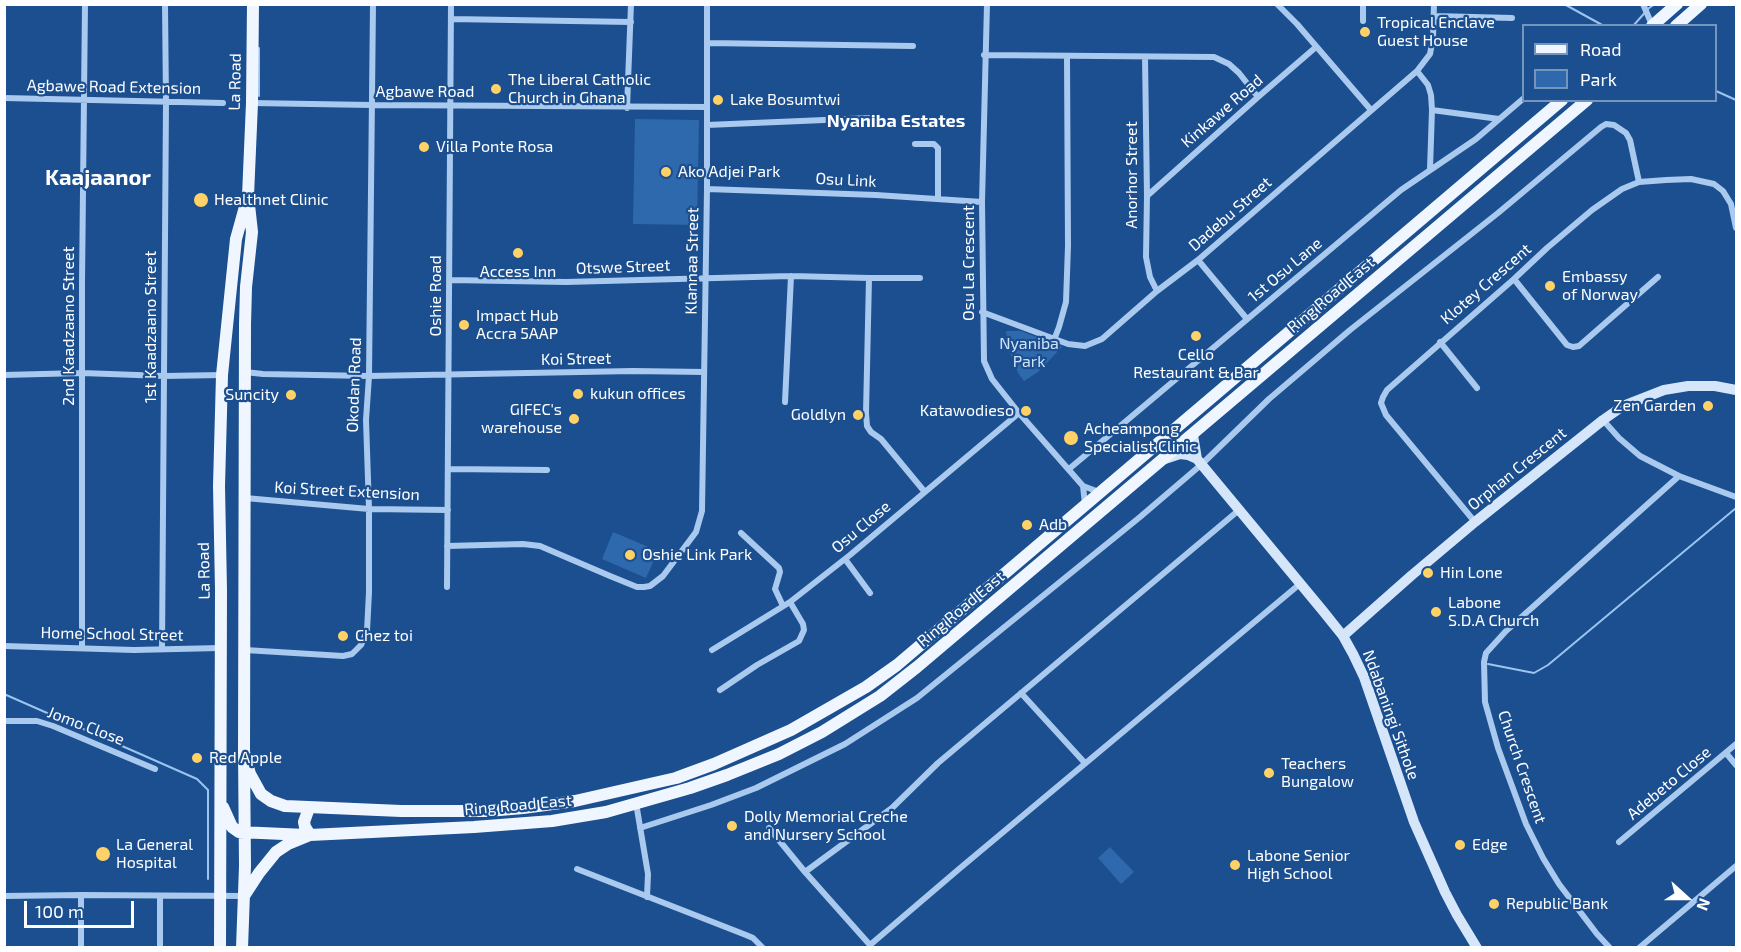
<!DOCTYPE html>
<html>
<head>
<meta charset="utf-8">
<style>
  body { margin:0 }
  #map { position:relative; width:1741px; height:952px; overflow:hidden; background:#1b4f8f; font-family:"Exo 2",sans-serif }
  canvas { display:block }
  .frame { position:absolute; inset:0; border:6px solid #fff; pointer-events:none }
  .legend { position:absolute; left:1522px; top:24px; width:195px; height:78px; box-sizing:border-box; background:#1b4f8f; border:2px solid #7695bc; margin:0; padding:8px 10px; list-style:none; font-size:18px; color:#fff }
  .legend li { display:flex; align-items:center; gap:12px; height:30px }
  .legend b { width:30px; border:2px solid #7695bc }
  .north { position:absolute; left:1657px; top:868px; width:60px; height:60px; -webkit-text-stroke:4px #1b4f8f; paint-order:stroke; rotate:111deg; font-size:16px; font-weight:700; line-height:24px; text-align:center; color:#fff }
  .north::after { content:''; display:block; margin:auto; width:21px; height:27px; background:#fff; clip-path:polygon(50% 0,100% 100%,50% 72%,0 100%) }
  .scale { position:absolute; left:24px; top:901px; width:110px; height:27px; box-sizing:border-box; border:3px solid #fff; border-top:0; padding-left:8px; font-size:18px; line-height:21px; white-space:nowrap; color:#fff; -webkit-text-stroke:4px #1b4f8f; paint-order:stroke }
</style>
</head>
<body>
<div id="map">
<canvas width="1741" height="952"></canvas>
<div class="frame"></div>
<ul class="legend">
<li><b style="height:8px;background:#f0f6ff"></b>Road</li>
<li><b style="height:16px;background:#2e69ad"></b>Park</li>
</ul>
<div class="north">N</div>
<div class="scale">100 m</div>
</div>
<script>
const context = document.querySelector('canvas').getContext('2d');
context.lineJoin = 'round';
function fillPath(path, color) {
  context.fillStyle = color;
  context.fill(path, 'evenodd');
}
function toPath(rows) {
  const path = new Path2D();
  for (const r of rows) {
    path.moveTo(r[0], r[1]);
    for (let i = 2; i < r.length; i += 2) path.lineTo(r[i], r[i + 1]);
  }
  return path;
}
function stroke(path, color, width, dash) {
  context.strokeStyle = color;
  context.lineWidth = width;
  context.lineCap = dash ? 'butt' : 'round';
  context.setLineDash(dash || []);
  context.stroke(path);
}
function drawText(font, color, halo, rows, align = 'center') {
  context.font = font + ' "Exo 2",sans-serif';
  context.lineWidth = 4.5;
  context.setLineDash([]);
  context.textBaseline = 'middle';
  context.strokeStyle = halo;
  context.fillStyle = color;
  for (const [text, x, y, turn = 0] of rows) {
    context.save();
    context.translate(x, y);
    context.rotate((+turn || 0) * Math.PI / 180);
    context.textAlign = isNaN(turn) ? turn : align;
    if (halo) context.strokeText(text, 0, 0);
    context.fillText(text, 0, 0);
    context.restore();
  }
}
const green = toPath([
  [635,119,699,120,697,225,633,224],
  [1006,331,1021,331,1062,347,1038,372,1024,381,1018,373,1008,348],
  [613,532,658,551,646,578,602,559],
  [1110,847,1134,872,1121,884,1098,858]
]);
const stream = toPath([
  [1564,4,1604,26],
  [1633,26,1649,8,1655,4],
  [259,48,259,96],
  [1716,91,1736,100],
  [1488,664,1534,673,1548,665,1736,508],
  [4,694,197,779,208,790,208,879]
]);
const street = toPath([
  [987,4,982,202,984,361,992,379,1019,413,1083,486,1099,492],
  [1277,4,1297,24,1371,110],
  [1643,4,1652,25],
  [1434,16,1512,18],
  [451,19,631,22],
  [1363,21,1363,4],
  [707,43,913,46],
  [984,55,1214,57,1229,64,1239,73,1258,97],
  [1145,57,1147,196,1146,257,1150,277,1157,291],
  [1417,71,1428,85,1431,95,1432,110,1430,169],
  [4,98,223,103],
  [252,103,371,105,707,107],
  [627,108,631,4],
  [1432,110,1499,119],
  [707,125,871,118],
  [915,144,934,144,938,148,938,199],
  [707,189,876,195,982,202],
  [1147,196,1258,97,1316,47],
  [1198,260,1247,319],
  [869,278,866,413,867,426,871,432,881,439,924,491],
  [1514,279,1567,345,1573,347,1579,346,1658,277],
  [450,280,566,282,791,276,869,278,920,278],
  [982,312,1068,344,1085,346,1102,339,1157,291,1198,260,1417,71,1430,54,1433,38,1434,4],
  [1054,340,1059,327,1066,302,1068,246,1067,56],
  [1440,342,1477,388],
  [245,372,263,374,369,376,633,371,704,372],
  [4,375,82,373,164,376,222,375],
  [785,402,791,276],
  [1603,420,1619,438,1640,456,1679,476,1736,497],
  [449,469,547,470],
  [1069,469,1401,190,1476,139,1524,98],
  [1083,486,1085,504],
  [245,498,369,509,448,510],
  [1475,522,1386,415,1381,403,1383,397,1387,390,1514,279,1547,248,1592,210,1622,189,1639,182,1666,180,1691,179,1714,184,1723,191,1731,204,1736,228],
  [741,533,779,568,780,572,775,589,783,606],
  [447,546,523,544,540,546,610,576,637,587,644,587,650,586,663,576,696,532,702,511,707,189,707,4],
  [845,559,870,593],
  [447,587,451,4],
  [4,646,134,650,220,648],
  [82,648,82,283,85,4],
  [162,649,166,102,165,4],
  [245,650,343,656,352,654,361,645,367,631,369,592,369,509,366,420,369,376,373,4],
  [712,650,790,602,850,555,1019,413],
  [720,690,757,665,799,641,804,630,803,624,790,602],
  [1021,693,1084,762],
  [4,721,37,721,53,726,155,769],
  [1726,753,1736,765],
  [636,803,648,874,647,897],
  [640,828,711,805,756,788,845,744,917,698,1140,517,1202,464,1269,399,1350,330,1498,213,1601,127,1606,124,1614,125,1626,133,1630,140,1639,182],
  [769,828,805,872,870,945],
  [1619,842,1736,744],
  [577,869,746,935,753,938,763,948],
  [805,872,892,808,938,763,1239,510],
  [81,895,81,948],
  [4,896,81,895,244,896],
  [160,948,160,897],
  [871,948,870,945,959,869,1301,583],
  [1610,948,1597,934,1559,884,1543,858,1526,824,1498,748,1485,702,1484,662,1486,653,1506,631,1679,476],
  [1639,948,1736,866]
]);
const secondary = toPath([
  [1193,435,1197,459,1323,611,1343,636,1353,654,1364,677,1414,822,1445,892,1457,915,1477,948],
  [1165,459,1180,454,1188,455,1197,459],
  [1343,636,1412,575,1475,522,1603,420,1623,406,1664,390,1688,386,1715,386,1736,390]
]);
const primary = toPath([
  [1652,26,1677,4],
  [1676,26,1701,4],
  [244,752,250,774,261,794,271,801,285,806,401,811,488,811,523,808,575,801,676,778,714,764,791,730,866,687,897,665,1562,100],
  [223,807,232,827,239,832,306,835],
  [309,808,304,822,305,827,310,835],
  [244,896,259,873,276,852,288,844,310,835,474,827,552,821,606,812,690,788,727,775,779,754,822,732,880,696,917,667,1587,100],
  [220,948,221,590,219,486,222,375,236,239,246,203],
  [242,948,245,866,244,752,245,324,246,287,252,232,248,196,252,103,253,4]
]);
const markers = [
  [1365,32,6,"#ffd166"],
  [496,89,6,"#ffd166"],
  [718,100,6,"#ffd166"],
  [424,147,6,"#ffd166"],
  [666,172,6,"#ffd166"],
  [201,200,8,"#ffd166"],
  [518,253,6,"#ffd166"],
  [1550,286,6,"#ffd166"],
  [464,325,6,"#ffd166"],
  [1196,336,6,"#ffd166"],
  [578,394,6,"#ffd166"],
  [291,395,6,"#ffd166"],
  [1708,406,6,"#ffd166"],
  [1026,411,6,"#ffd166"],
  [858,415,6,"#ffd166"],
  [574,419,6,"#ffd166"],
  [1071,438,8,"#ffd166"],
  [1027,525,6,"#ffd166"],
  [630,555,6,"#ffd166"],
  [1428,573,6,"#ffd166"],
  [1436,612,6,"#ffd166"],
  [343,636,6,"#ffd166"],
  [197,758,6,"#ffd166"],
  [1269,773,6,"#ffd166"],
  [732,826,6,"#ffd166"],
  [1460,845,6,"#ffd166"],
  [103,854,8,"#ffd166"],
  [1235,865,6,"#ffd166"],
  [1494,904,6,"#ffd166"]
];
const poiNames = [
  ["Tropical Enclave",1377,23],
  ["Guest House",1377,41],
  ["The Liberal Catholic",508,80],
  ["Church in Ghana",508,98],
  ["Lake Bosumtwi",730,100],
  ["Villa Ponte Rosa",436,147],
  ["Ako Adjei Park",678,172],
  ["Healthnet Clinic",214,200],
  ["Access Inn",518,272,"center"],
  ["Embassy",1562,277],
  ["of Norway",1562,295],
  ["Impact Hub",476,316],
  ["Accra 5AAP",476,334],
  ["Cello",1196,355,"center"],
  ["Restaurant & Bar",1196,373,"center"],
  ["kukun offices",590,394],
  ["Suncity",279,395,"right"],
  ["Zen Garden",1696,406,"right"],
  ["GIFEC's",562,410,"right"],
  ["warehouse",562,428,"right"],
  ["Katawodieso",1014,411,"right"],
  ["Goldlyn",846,415,"right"],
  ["Acheampong",1084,429],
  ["Specialist Clinic",1084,447],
  ["Adb",1039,525],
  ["Oshie Link Park",642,555],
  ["Hin Lone",1440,573],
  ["Labone",1448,603],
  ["S.D.A Church",1448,621],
  ["Chez toi",355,636],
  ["Red Apple",209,758],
  ["Teachers",1281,764],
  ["Bungalow",1281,782],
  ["Dolly Memorial Creche",744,817],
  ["and Nursery School",744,835],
  ["La General",116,845],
  ["Hospital",116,863],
  ["Edge",1472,845],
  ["Labone Senior",1247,856],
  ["High School",1247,874],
  ["Republic Bank",1506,904]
];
const streetNames = [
  ["La Road",235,82,-89],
  ["Agbawe Road Extension",114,87,1],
  ["Agbawe Road",425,92],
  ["Kinkawe Road",1222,111,-41],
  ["Anorhor Street",1132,175,-90],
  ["Osu Link",846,180,3],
  ["Dadebu Street",1230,214,-41],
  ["Klannaa Street",692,261,-89],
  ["Osu La Crescent",969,263,-90],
  ["Otswe Street",623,267,-2],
  ["1st Osu Lane",1285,270,-40],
  ["Klotey Crescent",1486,284,-41],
  ["Ring Road East",1331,295,-40],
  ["Oshie Road",436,296,-90],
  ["2nd Kaadzaano Street",69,326,-90],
  ["1st Kaadzaano Street",151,327,-90],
  ["Koi Street",576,359,-1],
  ["Okodan Road",354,385,-88],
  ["Orphan Crescent",1517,469,-39],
  ["Koi Street Extension",347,491,3],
  ["Osu Close",861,527,-40],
  ["La Road",204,571,-91],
  ["Ring Road East",961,609,-40],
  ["Home School Street",112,634,1],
  ["Ndabaningi Sithole",1391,715,70],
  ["Jomo Close",86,726,21],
  ["Church Crescent",1522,767,71],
  ["Adebeto Close",1669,783,-40],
  ["Ring Road East",518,805,-5]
];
const parkNames = [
  ["Nyaniba",1029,344],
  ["Park",1029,362]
];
const neighbourhoodNames = [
  ["Nyaniba Estates",896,121]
];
const districtNames = [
  ["Kaajaanor",98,178]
];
fillPath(green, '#2e69ad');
stroke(stream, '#9cc4f0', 2);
stroke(street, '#a9c9ee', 6);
stroke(secondary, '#d6e6fa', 10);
stroke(primary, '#f0f6ff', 12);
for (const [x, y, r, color] of markers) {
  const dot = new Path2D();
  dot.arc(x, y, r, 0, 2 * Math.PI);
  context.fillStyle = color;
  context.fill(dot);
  stroke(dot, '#1b4f8f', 2);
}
drawText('16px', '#fff', '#1b4f8f', poiNames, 'left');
drawText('16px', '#fff', '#1b4f8f', streetNames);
drawText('16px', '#cfe3fa', '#1b4f8f', parkNames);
drawText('bold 18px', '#fff', '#1b4f8f', neighbourhoodNames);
drawText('bold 22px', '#fff', '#1b4f8f', districtNames);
</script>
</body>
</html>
